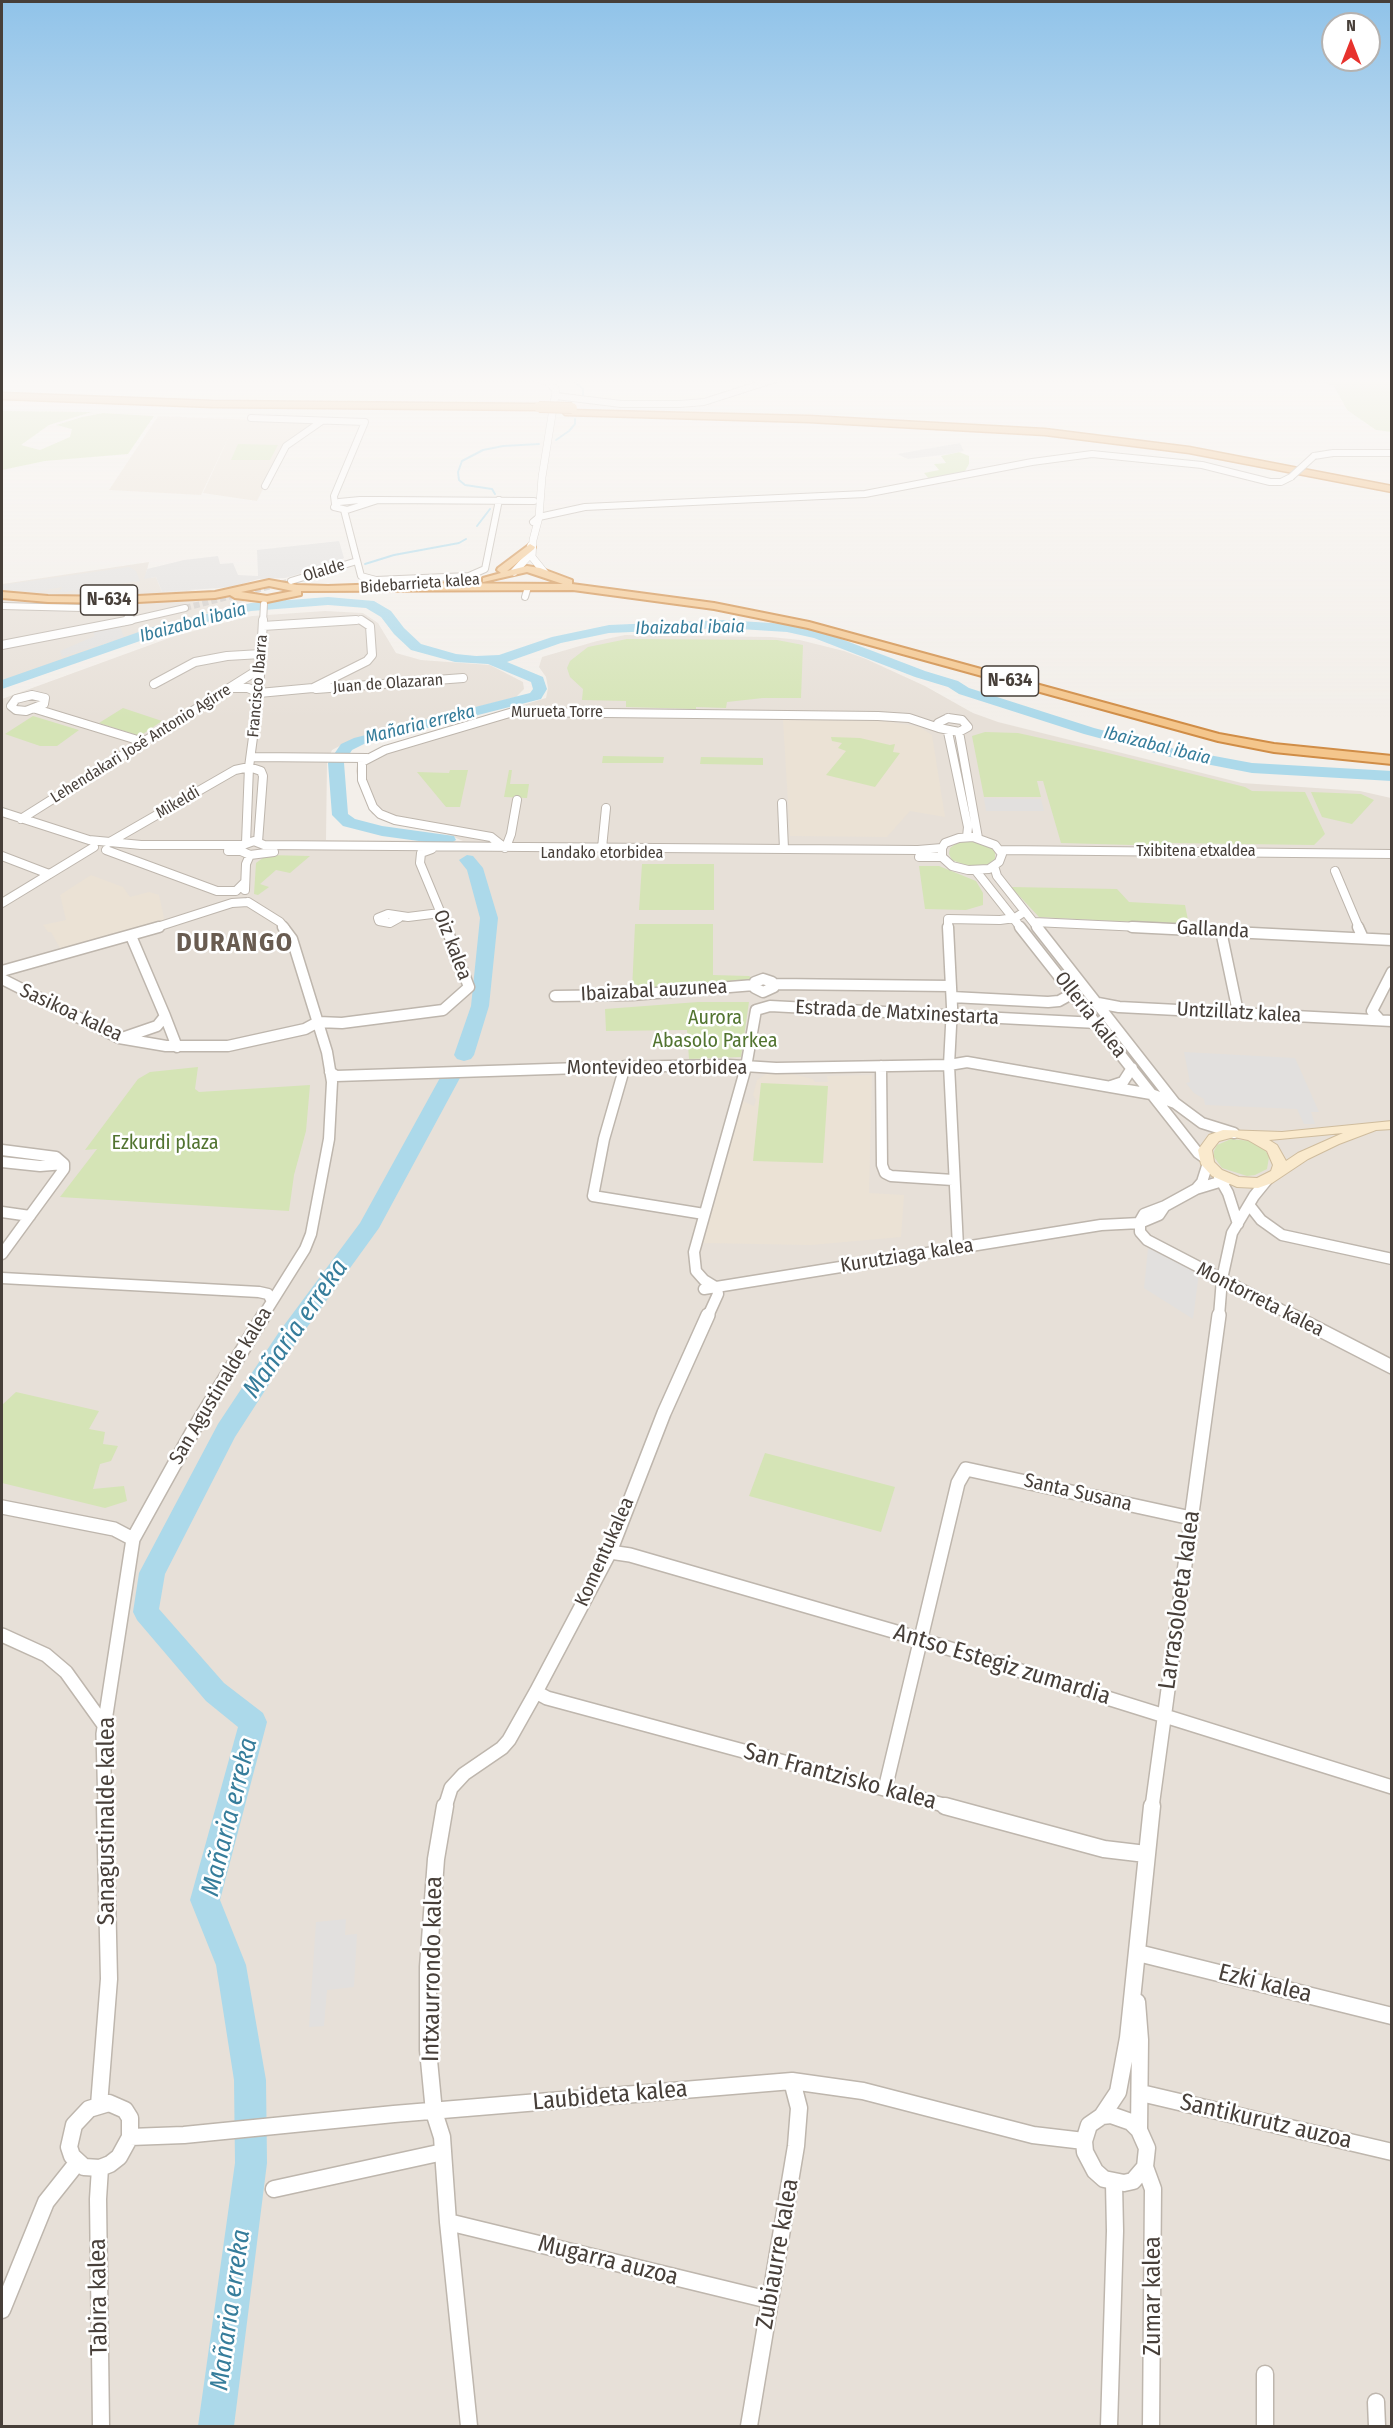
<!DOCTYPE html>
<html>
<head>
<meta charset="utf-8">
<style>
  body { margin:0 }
  #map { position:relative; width:1393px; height:2428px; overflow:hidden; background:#f3efea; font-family:"Fira Sans Condensed",sans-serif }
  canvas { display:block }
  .frame { position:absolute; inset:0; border:3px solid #473f39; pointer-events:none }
  .north { position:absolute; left:1321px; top:12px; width:60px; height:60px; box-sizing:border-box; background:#fff; border:2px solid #b5b2b0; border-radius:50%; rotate:0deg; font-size:16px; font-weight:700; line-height:24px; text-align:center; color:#473f39 }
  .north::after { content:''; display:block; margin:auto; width:21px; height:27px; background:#e7322d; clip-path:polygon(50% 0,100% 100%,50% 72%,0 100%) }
</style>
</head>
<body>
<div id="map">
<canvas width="1393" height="2428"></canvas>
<div class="frame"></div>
<div class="north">N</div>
</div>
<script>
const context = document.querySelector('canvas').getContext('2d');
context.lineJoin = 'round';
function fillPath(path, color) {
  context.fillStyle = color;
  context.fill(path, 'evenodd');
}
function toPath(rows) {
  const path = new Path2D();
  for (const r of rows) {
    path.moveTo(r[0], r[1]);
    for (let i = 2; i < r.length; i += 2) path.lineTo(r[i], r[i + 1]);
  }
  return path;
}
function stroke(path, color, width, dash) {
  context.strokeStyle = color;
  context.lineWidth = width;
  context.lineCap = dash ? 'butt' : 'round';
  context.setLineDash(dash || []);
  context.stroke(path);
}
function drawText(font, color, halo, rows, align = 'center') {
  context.font = font + ' "Fira Sans Condensed",sans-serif';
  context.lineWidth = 5;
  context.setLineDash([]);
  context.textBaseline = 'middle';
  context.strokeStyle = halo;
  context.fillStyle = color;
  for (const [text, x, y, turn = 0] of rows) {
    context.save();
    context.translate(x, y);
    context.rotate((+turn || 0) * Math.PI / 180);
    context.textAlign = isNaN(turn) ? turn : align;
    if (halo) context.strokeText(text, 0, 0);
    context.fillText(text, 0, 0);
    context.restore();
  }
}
const residential = toPath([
  [149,562,145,578,156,577,162,592,187,590,242,596,244,602,105,644,2,682,2,584],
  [325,611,363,613,378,623,396,653,421,660,490,665,523,682,524,689,516,697,351,740,332,750,327,762,326,840,463,841,442,832,406,826,372,814,361,791,356,771,358,759,404,741,546,698,548,688,546,677,539,667,542,657,597,641,625,635,771,637,800,640,844,651,866,659,925,686,973,713,998,722,1242,783,1360,791,1391,798,1391,2426,2,2426,2,699,172,637,223,623,252,616]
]);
const education = toPath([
  [158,416,256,420,317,422,285,445,257,501,203,493,230,434,201,495,109,490],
  [783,720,885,721,920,727,932,735,945,817,910,811,887,837,790,836],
  [91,875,123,887,130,897,149,892,159,895,165,922,61,950,51,932,48,932,43,925,66,920,60,895],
  [769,1072,785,1072,813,1079,815,1082,828,1082,827,1076,872,1075,869,1193,904,1195,901,1237,811,1245,703,1243,742,1101,754,1106,756,1100,753,1095,757,1080]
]);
const green = toPath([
  [1312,379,1391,379,1391,432,1376,430,1347,410,1334,386],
  [2,411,92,412,49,425,21,445,40,450,70,437,72,429,56,425,82,417,103,413,154,416,128,454,45,461,2,470],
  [238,444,278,445,270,460,231,460],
  [959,452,969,456,969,464,964,473,929,479,924,473,939,470,934,464,946,463,941,456],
  [627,639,777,640,803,645,801,698,763,698,727,702,726,708,696,707,696,709,626,707,626,701,582,700,583,689,570,677,567,668,570,661,588,647],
  [123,708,162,721,140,736,99,723],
  [33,716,79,730,57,746,40,746,5,734],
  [985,732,1018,733,1104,752,1245,787,1252,791,1305,792,1325,834,1314,845,1168,843,1168,845,1132,845,1061,843,1043,781,1037,781,1041,797,984,797,972,736],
  [831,737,860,738,890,745,895,744,893,752,900,753,875,787,826,775,846,751,838,748,842,743,832,741],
  [603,756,664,757,663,763,602,763],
  [701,757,763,758,763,765,700,764],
  [450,770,468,770,460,807,446,807,417,772,449,773],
  [509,770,512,770,510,784,529,784,527,798,504,797],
  [1311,792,1361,794,1374,800,1352,824,1322,817],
  [969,841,991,847,995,852,995,859,988,864,980,867,968,866,952,860,949,854,950,848,957,843],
  [267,855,310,856,290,873,276,870,260,884,269,887,258,895,254,894,256,863],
  [642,864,714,864,714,910,639,910],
  [919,866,939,866,976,881,983,893,983,905,966,910,925,909],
  [1011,887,1117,889,1129,902,1185,905,1189,925,1039,917],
  [635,924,713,924,713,975,749,976,752,978,747,983,632,991],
  [698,1002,749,1002,741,1057,689,1059,687,1030,606,1031,605,1009],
  [198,1067,195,1089,199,1092,310,1085,306,1131,294,1175,289,1211,60,1197,97,1149,85,1150,138,1079,150,1072],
  [761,1083,828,1086,823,1163,753,1161],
  [1231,1139,1250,1141,1265,1150,1269,1157,1267,1169,1255,1175,1247,1176,1222,1168,1214,1157,1214,1151,1217,1145],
  [16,1392,99,1411,89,1429,105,1432,103,1444,118,1446,111,1461,100,1464,93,1489,124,1486,127,1501,105,1508,2,1483,2,1405],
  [765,1453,895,1487,881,1532,749,1496]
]);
const parking = toPath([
  [960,443,964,451,950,454,908,459,897,454],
  [339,541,344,558,334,564,285,578,258,579,233,587,162,592,156,577,144,579,147,569,184,560,218,556,220,564,233,563,238,575,258,576,257,550],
  [129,567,136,571,140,581,65,592,59,592,62,587,35,592,3,589,2,585],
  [120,627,124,637,62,657,60,651,95,636,93,632],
  [984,798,1041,799,1044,811,986,811],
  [1184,1052,1295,1058,1319,1112,1311,1112,1315,1124,1304,1124,1297,1109,1205,1105,1204,1099,1194,1093,1186,1083,1190,1082],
  [1148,1248,1199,1273,1193,1319,1144,1288],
  [346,1919,345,1935,357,1934,354,1987,327,1990,324,2026,309,2027,316,1922]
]);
const stream = toPath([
  [572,379,583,389,583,396],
  [556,440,569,431,575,424,575,419],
  [495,494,492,489,465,485,459,480,458,472,462,461,483,450,503,446,539,444],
  [477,526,490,509],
  [365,564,394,555,459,543,466,539],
  [305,581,346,569],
  [284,604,286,599]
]);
const river = toPath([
  [328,597,374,601,391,611,404,628,421,644,456,654,476,656,499,655,552,637,609,625,724,620,787,624,823,632,925,671,958,681,969,688,1094,728,1171,748,1252,763,1392,771,1392,781,1252,773,1170,757,1084,734,959,694,948,687,915,677,814,638,787,632,724,628,609,633,561,643,507,662,543,677,547,689,541,699,364,744,352,750,344,763,348,814,355,819,382,826,454,836,456,840,448,845,382,836,343,826,332,815,328,763,341,744,354,738,530,693,533,689,531,682,488,664,455,662,411,650,394,634,381,617,366,608,328,605,251,611,163,633,2,689,2,680,153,627,251,603,328,597],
  [467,855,473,856,483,868,498,918,489,1006,474,1055,471,1059,464,1061,457,1059,454,1055,471,1006,480,918,467,870,459,860,467,855],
  [451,1070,458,1072,461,1076,379,1228,295,1344,235,1437,165,1574,159,1609,224,1683,263,1713,267,1722,220,1900,246,1965,266,2080,267,2163,234,2426,198,2426,235,2163,234,2080,216,1965,190,1900,238,1727,206,1701,137,1620,133,1612,139,1573,218,1424,279,1332,360,1223,441,1076,444,1072,451,1070]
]);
const minorTunnel = toPath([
  [185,608,291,581]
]);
const minorFar4 = toPath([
  [556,396,621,404,680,404,704,402,776,379],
  [251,418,365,422,334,496,335,504],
  [1314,456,1333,453,1392,453],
  [265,486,286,446,322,421],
  [360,500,378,500,347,510,334,507,339,502,360,500],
  [378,500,534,501],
  [344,510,361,576,376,580,469,576,485,569,499,500],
  [533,522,539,517,585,507,865,494,1032,462,1092,454,1202,465,1270,482,1281,482,1291,477],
  [291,581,357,561],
  [525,597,528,587],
  [2,606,121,609,130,615,124,622],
  [124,622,185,608],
  [263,622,264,604],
  [331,622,361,620,364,622]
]);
const minorFar3 = toPath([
  [263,626,356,620],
  [2,645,131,620],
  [154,684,195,662,227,656,261,654],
  [232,688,248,688,259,693,313,688,367,661,372,655,370,626,361,620],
  [316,689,463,678],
  [32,695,45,698,44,704,26,711,16,710,11,706,16,699,32,695],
  [36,709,144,742],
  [948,718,962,720,968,727,959,732,939,728,938,723,948,718],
  [948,732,968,827,967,837],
  [959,732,978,838],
  [252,757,367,758],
  [782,803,784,849],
  [2,812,89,840,141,845,243,845,254,841,264,845,918,850,942,848],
  [21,819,261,668],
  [973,837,995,845,1002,854,999,862,989,869,968,870,952,866,942,857,942,848,945,843,959,838,973,837],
  [108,843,235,770,249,767,261,771,263,776,258,842],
  [246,843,249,767,259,693,263,620],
  [506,847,511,834,517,800],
  [505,848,491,837,395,820,380,814,373,807,362,780,362,762,385,750,513,712,878,716,909,718,939,728],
  [602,848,606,808],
  [432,849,421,853,420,863,447,928],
  [106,850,217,891,236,891,244,883],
  [1000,850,1392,854],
  [228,851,241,851,250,855,274,852],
  [2,856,49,874],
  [919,857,942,857],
  [994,866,997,876,1038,928],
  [976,871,1021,928],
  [1335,871,1359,928],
  [245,890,246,864,250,855],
  [248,902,280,922,285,928],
  [2,903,94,847],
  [399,918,390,923,379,921,378,918,388,914,408,917,440,913],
  [1034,922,1162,928],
  [154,928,232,903,248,902],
  [948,928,948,919,1000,920,1015,918,1024,912]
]);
const minorFar2 = toPath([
  [948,927,952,1007,949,1065,958,1247],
  [1020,927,1198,1153,1205,1158],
  [1037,927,1175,1103,1202,1123,1234,1133],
  [1132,927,1392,940],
  [1358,927,1363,938],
  [1221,931,1238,1012],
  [2,971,159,927],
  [2,979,119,1038,166,1046,228,1046,305,1029,318,1022,342,1023,443,1010,469,987,446,927],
  [763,979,772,982,774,987,763,992,755,988,755,982,763,979],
  [774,984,950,986],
  [555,996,632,995,754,985],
  [952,997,1048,1002,1059,1001,1068,996,1071,991],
  [1098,1003,1119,1007,1392,1021],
  [165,1016,177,1047],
  [1380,1020,1372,1011,1392,972],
  [125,1037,157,1026,165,1016,131,936],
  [625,1066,604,1139,593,1196,704,1214],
  [881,1066,882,1165,885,1173,891,1176,953,1180],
  [330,1072,336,1076,611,1067,728,1065,776,1068,949,1065,967,1062,1151,1094,1175,1103],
  [1111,1086,1123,1082,1132,1068],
  [2,1150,56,1157,64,1164],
  [2,1162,40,1166,64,1164],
  [1219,1177,1228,1193,1238,1224],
  [1229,1179,1196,1189,1165,1206,1144,1214,1140,1221,1140,1232,1147,1240,1293,1316],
  [1196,1189,1202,1182,1208,1163],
  [1250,1206,1261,1220,1282,1235,1392,1259],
  [2,1212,30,1216],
  [2,1254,64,1169,64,1164],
  [2,1278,259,1292,268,1294,272,1301],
  [704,1289,1101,1225,1140,1223,1159,1215,1165,1206],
  [263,1316,305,1249,311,1234,329,1139,332,1082,327,1052,292,939,283,927],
  [708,1316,718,1294,717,1288,704,1280,696,1271,694,1252,746,1067,756,1010,770,1006,1097,1023],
  [1219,1316,1222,1279,1232,1233,1254,1196,1267,1180]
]);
const minorFar1 = toPath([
  [1291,1315,1392,1367],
  [2,1507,114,1529,133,1539],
  [610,1552,630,1555,893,1631,1392,1787],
  [2,1635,46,1655,66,1672,104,1725],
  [536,1692,547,1698,951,1807],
  [885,1789,958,1483,966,1469,1191,1518],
  [105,1807,103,1734,133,1539,194,1429,264,1315],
  [445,1807,451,1788,464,1774,502,1748,509,1740,536,1692,610,1552,664,1413,708,1315],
  [1152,1807,1219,1315]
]);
const minor = toPath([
  [445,1806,436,1859,428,1967,428,2050,434,2112,442,2137,448,2222,469,2426],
  [945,1806,1104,1849,1146,1854],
  [1138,1953,1392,2016],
  [1137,2002,1140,2040,1139,2130],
  [1141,2093,1392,2152],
  [109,2103,125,2110,130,2118,130,2137,119,2157,110,2164,100,2168,84,2167,72,2156,69,2147,74,2125,89,2109,109,2103],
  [99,2105,109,1979,105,1806],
  [1111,2115,1131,2122,1139,2130,1147,2148,1145,2167,1133,2181,1124,2183,1104,2179,1095,2171,1085,2152,1084,2141,1089,2125,1102,2116,1111,2115],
  [1102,2116,1118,2092,1128,2038,1152,1806],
  [130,2137,184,2135,394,2114,792,2081,863,2091,1033,2135,1084,2141],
  [1145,2167,1153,2189,1151,2426],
  [100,2168,98,2199,101,2426],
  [274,2189,443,2152],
  [448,2222,769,2300],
  [2,2310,46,2202,77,2163],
  [1265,2374,1265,2426],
  [1376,2402,1377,2426],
  [749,2426,796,2146,799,2108,792,2081],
  [1109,2426,1115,2231,1114,2183]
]);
const tertiary = toPath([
  [539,379,549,383,556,390,542,477,539,517,533,540,532,557,545,573],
  [514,572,527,558,531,545]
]);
const secondary = toPath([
  [1392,1121,1392,1129,1376,1130,1339,1144,1308,1159,1272,1183,1258,1188,1237,1187,1212,1176,1201,1164,1198,1150,1209,1135,1223,1130,1282,1132,1392,1121],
  [1343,1133,1298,1153,1286,1161,1277,1145,1269,1140,1343,1133],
  [1234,1137,1248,1140,1267,1151,1273,1165,1271,1171,1257,1178,1239,1177,1222,1170,1214,1162,1212,1150,1219,1141,1234,1137]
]);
const trunk = toPath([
  [530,544,535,547,534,549,507,571,527,566,540,568,572,580,572,584,714,603,809,622,1219,734,1274,744,1392,756,1392,764,1274,752,1218,741,808,628,714,609,573,590,301,591,301,595,267,602,235,598,230,595,215,598,118,603,48,602,2,598,2,592,48,596,118,597,215,592,269,580,297,585,328,586,411,583,563,584,527,572,483,582,483,578,501,573,497,570,498,568,530,544],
  [269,586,293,591,267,596,241,592,269,586]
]);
const motorway = toPath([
  [2,393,213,401,539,404,544,407,539,410,213,407,2,399,2,393],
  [568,410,809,416,1045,429,1189,447,1392,486,1392,492,1189,453,1045,435,809,422,565,415,563,413,568,410]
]);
const minorBridge = toPath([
  [1291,477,1314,456]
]);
const motorwayBridge = toPath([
  [539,407,572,408]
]);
const farStreetnames = [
  ["Olalde",324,571,-17],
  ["Bidebarrieta kalea",420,584,-4],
  ["Juan de Olazaran",388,684,-4],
  ["Francisco Ibarra",258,686,-85],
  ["Murueta Torre",557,713],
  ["Lehendakari José Antonio Agirre",141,744,-32],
  ["Mikeldi",178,803,-30],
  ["Txibitena etxaldea",1196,852],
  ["Landako etorbidea",602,854]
];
const shields = [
  [109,600,57],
  [1010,681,57]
];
const shieldNames = [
  ["N-634",109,600],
  ["N-634",1010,681]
];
const farWaternames = [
  ["Ibaizabal ibaia",193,623,-15],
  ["Ibaizabal ibaia",690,628,-1],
  ["Mañaria erreka",420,725,-14],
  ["Ibaizabal ibaia",1157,746,14]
];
const streetNames = [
  ["Gallanda",1213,930,3],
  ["Oiz kalea",452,945,69],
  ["Ibaizabal auzunea",654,991,-3],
  ["Sasikoa kalea",71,1013,25],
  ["Estrada de Matxinestarta",897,1013,3],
  ["Untzillatz kalea",1239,1013,3],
  ["Olleria kalea",1090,1015,52],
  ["Montevideo etorbidea",657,1068],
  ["Kurutziaga kalea",907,1256,-9],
  ["Montorreta kalea",1260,1300,27],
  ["San Agustinalde kalea",221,1386,-59],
  ["Santa Susana",1078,1493,13],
  ["Komentukalea",605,1552,-66]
];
const parkNames = [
  ["Aurora",715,1018],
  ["Abasolo Parkea",715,1041],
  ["Ezkurdi plaza",165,1143]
];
const nearStreetnames = [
  ["Larrasoloeta kalea",1180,1600,-82],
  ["Antso Estegiz zumardia",1002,1665,17],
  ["San Frantzisko kalea",840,1777,15],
  ["Sanagustinalde kalea",107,1821,-90],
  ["Intxaurrondo kalea",433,1969,-89],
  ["Ezki kalea",1265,1984,14],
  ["Laubideta kalea",610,2096,-5],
  ["Santikurutz auzoa",1266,2122,13],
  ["Zubiaurre kalea",778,2254,-80],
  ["Mugarra auzoa",608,2261,14],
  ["Zumar kalea",1153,2296,-90],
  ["Tabira kalea",99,2297,-91]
];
const districtNames = [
  ["DURANGO",235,944]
];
const nearWaternames = [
  ["Mañaria erreka",296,1329,-55],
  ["Mañaria erreka",230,1817,-76],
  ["Mañaria erreka",231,2310,-82]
];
fillPath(residential, '#e7e0d8');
fillPath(education, '#ebe2d5');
fillPath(green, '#d5e4b6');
fillPath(parking, '#e2e0de');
stroke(stream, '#acd9ea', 2);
fillPath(river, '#acd9ea');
stroke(minorTunnel, '#d1ccc7', 6, [6, 3]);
stroke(minorFar4, '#beb6ad', 8);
stroke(minorFar3, '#beb6ad', 10);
stroke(minorFar2, '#beb6ad', 13);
stroke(minorFar1, '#beb6ad', 16);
stroke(minor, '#beb6ad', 19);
stroke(tertiary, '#beb6ad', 8);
stroke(secondary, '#cfbc9d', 2);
stroke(trunk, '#d08d47', 4);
stroke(motorway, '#d08d47', 3);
stroke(minorFar4, '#fff', 6);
stroke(minorFar3, '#fff', 8);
stroke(minorFar2, '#fff', 10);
stroke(minorFar1, '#fff', 13);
stroke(minor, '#fff', 16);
stroke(tertiary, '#fff', 7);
fillPath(secondary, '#faeacd');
fillPath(trunk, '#f4c68c');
fillPath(motorway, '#f1b977');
stroke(minorBridge, '#beb6ad', 8, []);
stroke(motorwayBridge, '#d08d47', 12, []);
stroke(minorBridge, '#fff', 6);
stroke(motorwayBridge, '#f1b977', 10);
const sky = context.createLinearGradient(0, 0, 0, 719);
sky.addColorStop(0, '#90c3e9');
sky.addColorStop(0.53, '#faf8f6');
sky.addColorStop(1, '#faf8f600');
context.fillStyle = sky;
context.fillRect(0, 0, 1393, 719);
drawText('16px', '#473f39', '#fff', farStreetnames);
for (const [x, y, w] of shields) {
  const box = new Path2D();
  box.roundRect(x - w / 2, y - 15, w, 30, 4.5);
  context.fillStyle = '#fff';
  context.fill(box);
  stroke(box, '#473f39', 1.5);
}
drawText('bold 18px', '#473f39', null, shieldNames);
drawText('italic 18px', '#367d9b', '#fff', farWaternames);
drawText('20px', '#473f39', '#fff', streetNames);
drawText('20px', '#527430', '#fff', parkNames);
drawText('24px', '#473f39', '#fff', nearStreetnames);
context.letterSpacing = '1.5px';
drawText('bold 26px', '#695c51', '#fff', districtNames);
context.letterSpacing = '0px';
drawText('italic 26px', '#367d9b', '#fff', nearWaternames);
</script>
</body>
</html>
